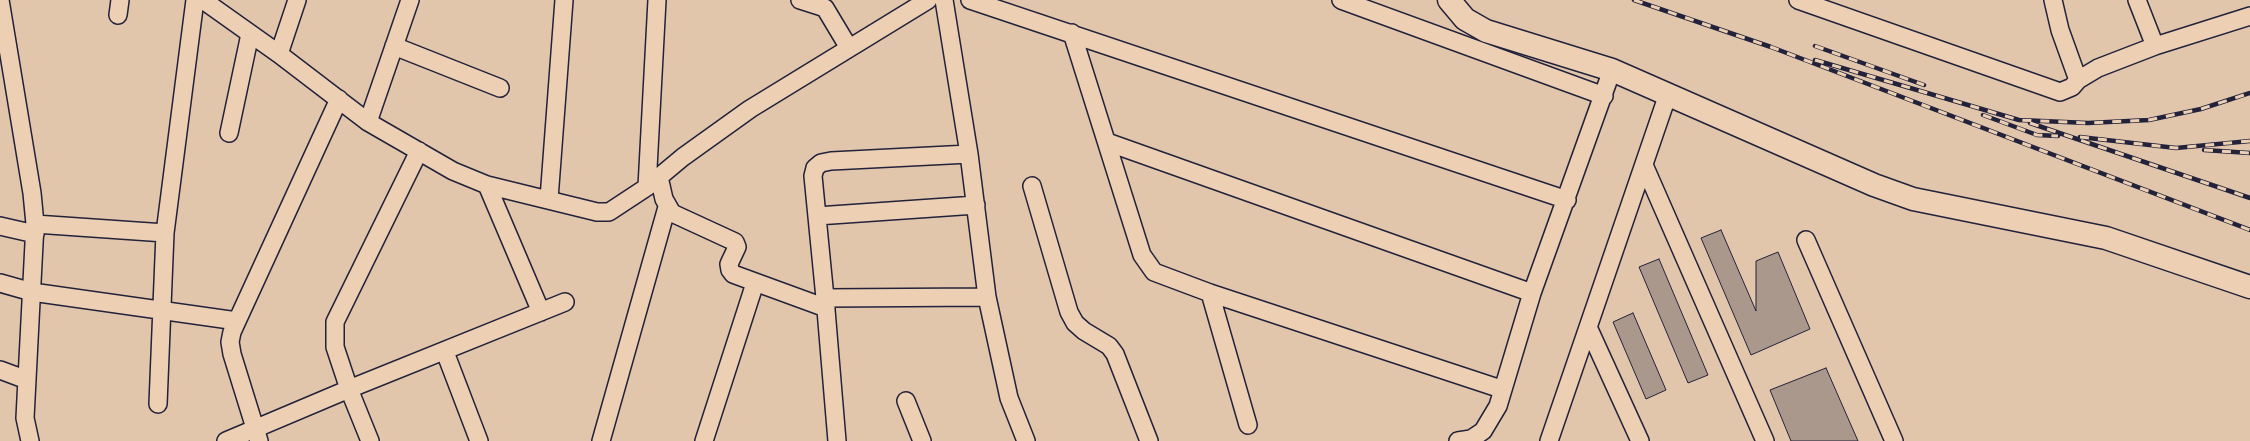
<!DOCTYPE html>
<html>
<head>
<meta charset="utf-8">
<style>
  body { margin:0 }
  canvas { display:block; background:#e1c6ac }
</style>
</head>
<body>
<canvas width="2250" height="441"></canvas>
<script>
const context = document.querySelector('canvas').getContext('2d');
context.lineJoin = 'round';
function fillPath(path, color) {
  context.fillStyle = color;
  context.fill(path, 'evenodd');
}
function toPath(rows) {
  const path = new Path2D();
  for (const r of rows) {
    path.moveTo(r[0], r[1]);
    for (let i = 2; i < r.length; i += 2) path.lineTo(r[i], r[i + 1]);
  }
  return path;
}
function stroke(path, color, width, dash) {
  context.strokeStyle = color;
  context.lineWidth = width;
  context.lineCap = dash ? 'butt' : 'round';
  context.setLineDash(dash || []);
  context.stroke(path);
}
const building = toPath([
  [1721,230,1756,311,1756,261,1778,252,1810,329,1751,355,1701,238,1721,230],
  [1659,259,1708,375,1688,383,1639,267,1659,259],
  [1633,313,1666,390,1646,399,1613,322,1633,313],
  [1826,368,1858,441,1791,441,1770,390,1826,368]
]);
const street = toPath([
  [0,0,32,193,35,224,25,418,30,441],
  [203,0,279,54,368,122,453,171,487,185,597,212,609,212,647,187,683,157,750,109,928,0],
  [800,0,825,8,849,48],
  [944,0,969,154,987,297,1009,398,1026,441],
  [970,0,1567,200],
  [1341,0,1604,96],
  [1798,0,2060,92,2072,87,2078,80,2098,68,2155,46,2250,16],
  [2053,0,2060,30,2078,80],
  [2137,0,2155,46],
  [118,15,120,0],
  [1072,33,1142,255,1154,272,1210,293,1501,389],
  [394,46,500,88],
  [279,54,297,0],
  [368,122,410,0],
  [229,133,250,34],
  [1107,142,1532,293],
  [1644,165,1765,441],
  [659,177,664,199,672,213,735,242,737,247,729,264,730,270,733,274,826,308],
  [487,185,541,312],
  [1032,186,1069,312,1075,323,1084,331,1109,346,1115,354,1149,441],
  [647,187,657,0],
  [549,199,564,0],
  [817,216,976,205],
  [35,224,165,233],
  [0,226,35,234],
  [1806,240,1894,441],
  [0,283,32,292,237,321],
  [1210,293,1248,425],
  [825,298,987,297],
  [1588,327,1640,441],
  [445,352,479,441],
  [0,370,27,380],
  [906,401,922,441],
  [158,404,165,233,195,0],
  [226,441,349,389,565,302],
  [259,441,232,354,230,342,232,332,339,99],
  [370,441,349,389,335,347,335,322,419,151],
  [601,441,667,207],
  [704,441,755,283],
  [837,441,825,298,813,176,815,168,821,163,831,161,969,154],
  [1458,441,1471,439,1483,431,1498,406,1532,293,1612,70],
  [1549,441,1668,94]
]);
const secondary = toPath([
  [1449,0,1465,19,1486,31,1612,70,1874,185,1913,199,2106,238,2250,287]
]);
const rail = toPath([
  [1634,0,1771,47,2250,230],
  [1815,46,1924,85],
  [1815,60,2019,120,2088,123,2149,120,2201,109,2250,93],
  [1983,115,2037,135,2058,136],
  [2030,123,2250,198],
  [2080,137,2176,148,2250,141],
  [2204,150,2250,153]
]);
fillPath(building, '#ab988c');
stroke(building, '#22223b', 1);
stroke(street, '#22223b', 20);
stroke(secondary, '#22223b', 25);
stroke(street, '#edd0b3', 17);
stroke(secondary, '#edd0b3', 22);
stroke(rail, '#22223b', 4.5);
stroke(rail, '#edd0b3', 3, [9]);
</script>
</body>
</html>
